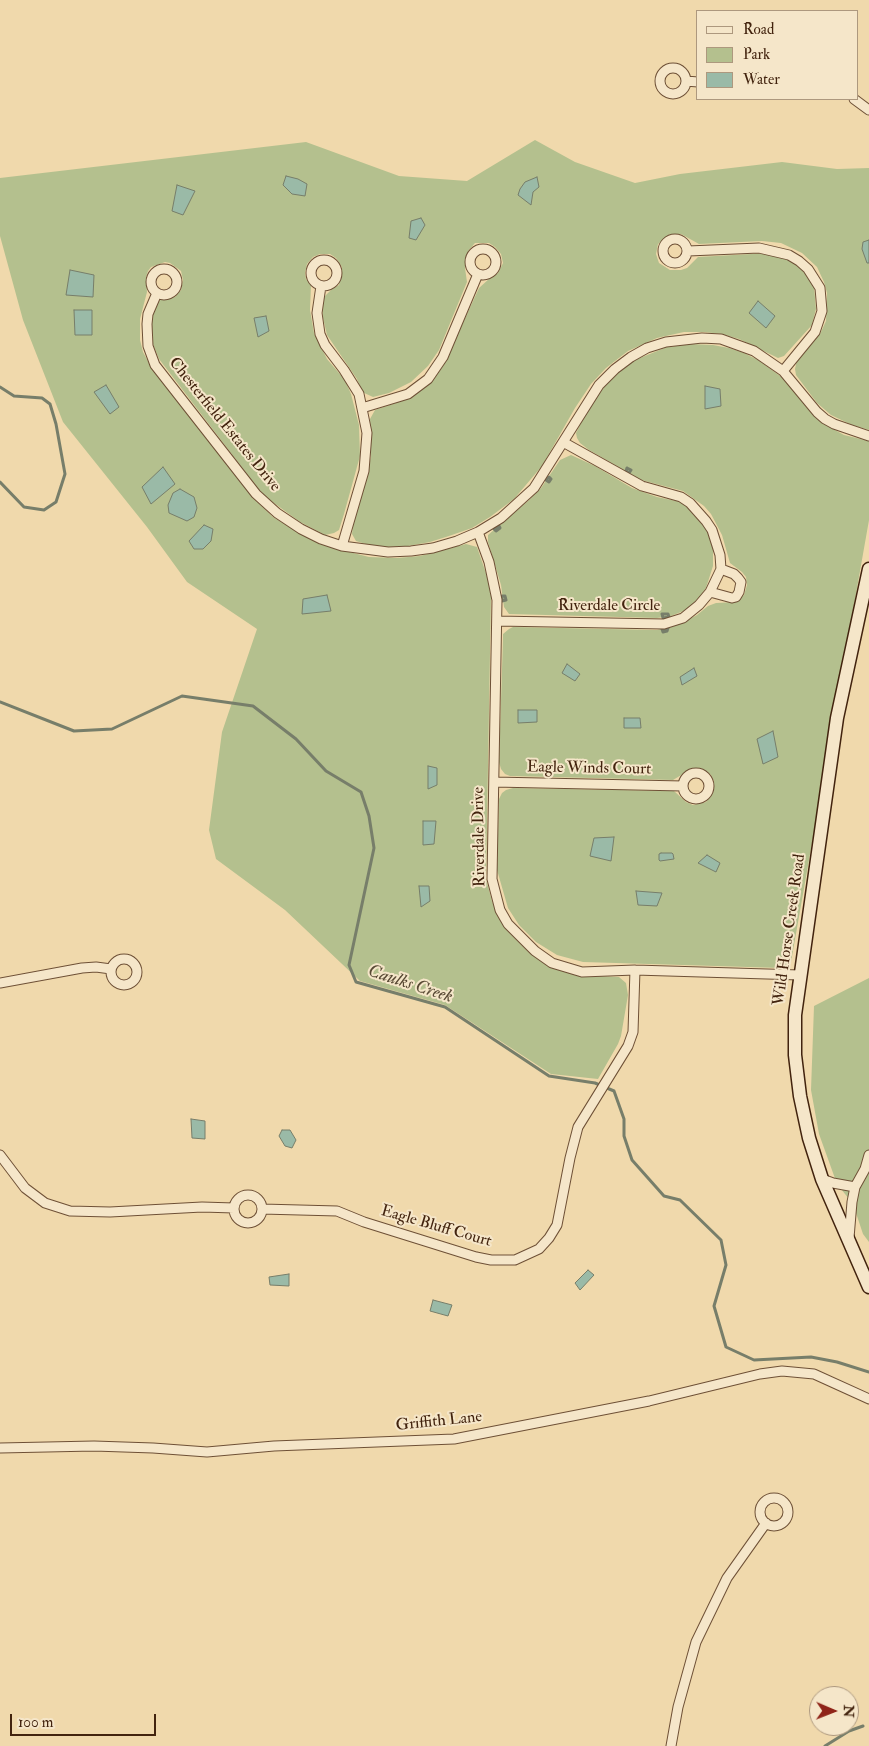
<!DOCTYPE html>
<html>
<head>
<meta charset="utf-8">
<style>
  body { margin:0 }
  #map { position:relative; width:869px; height:1746px; overflow:hidden; background:#f0d9ac; font-family:"IM FELL Double Pica",serif }
  canvas { display:block }
  .legend { position:absolute; left:696px; top:10px; width:162px; height:90px; box-sizing:border-box; background:#f5e6c9; border:1px solid #ad987e; margin:0; padding:6px 9px; list-style:none; font-size:15px; color:#42230e }
  .legend li { display:flex; align-items:center; gap:10px; height:25px }
  .legend b { width:25px; border:1px solid #ad987e }
  .north { position:absolute; left:809px; top:1686px; width:50px; height:50px; box-sizing:border-box; background:#f5e6c9; border:1px solid #ad987e; border-radius:50%; rotate:91deg; font-size:14px; font-weight:700; line-height:20px; text-align:center; color:#42230e }
  .north::after { content:''; display:block; margin:auto; width:18px; height:22px; background:#8f2418; clip-path:polygon(50% 0,100% 100%,50% 72%,0 100%) }
  .scale { position:absolute; left:10px; top:1714px; width:146px; height:22px; box-sizing:border-box; border:2px solid #42230e; border-top:0; padding-left:6px; font-size:15px; line-height:18px; white-space:nowrap; color:#42230e; -webkit-text-stroke:4px #f5e6c9; paint-order:stroke }
</style>
</head>
<body>
<div id="map">
<canvas width="869" height="1746"></canvas>
<ul class="legend">
<li><b style="height:6px;background:#f5e6c9"></b>Road</li>
<li><b style="height:14px;background:#b4c08e"></b>Park</li>
<li><b style="height:14px;background:#9abaa7"></b>Water</li>
</ul>
<div class="north">N</div>
<div class="scale">100 m</div>
</div>
<script>
const context = document.querySelector('canvas').getContext('2d');
context.lineJoin = 'round';
function fillPath(path, color) {
  context.fillStyle = color;
  context.fill(path, 'evenodd');
}
function toPath(rows) {
  const path = new Path2D();
  for (const r of rows) {
    if (r.length === 3) {
      path.moveTo(r[0] + r[2], r[1]);
      path.arc(r[0], r[1], r[2], 0, 2 * Math.PI);
      continue;
    }
    path.moveTo(r[0], r[1]);
    for (let i = 2; i < r.length; i += 2) path.lineTo(r[i], r[i + 1]);
  }
  return path;
}
function stroke(path, color, width, dash) {
  context.strokeStyle = color;
  context.lineWidth = width;
  context.lineCap = dash ? 'butt' : 'round';
  context.setLineDash(dash || []);
  context.stroke(path);
}
function drawText(font, color, halo, rows, align = 'center') {
  context.font = font + ' "IM FELL Double Pica",serif';
  context.lineWidth = 4;
  context.setLineDash([]);
  context.textBaseline = 'middle';
  context.strokeStyle = halo;
  context.fillStyle = color;
  for (const [text, x, y, turn = 0] of rows) {
    context.save();
    context.translate(x, y);
    context.rotate((+turn || 0) * Math.PI / 180);
    context.textAlign = isNaN(turn) ? turn : align;
    if (halo) context.strokeText(text, 0, 0);
    context.fillText(text, 0, 0);
    context.restore();
  }
}
const green = toPath([
  [535,140,575,162,635,183,680,174,782,162,837,169,869,168,869,430,852,425,831,415,817,403,796,375,795,369,797,360,820,334,826,321,827,293,824,282,817,267,802,253,781,243,762,241,699,244,681,234,670,234,658,244,656,254,659,263,670,270,681,270,687,268,698,257,769,253,779,254,796,262,810,276,814,287,816,309,812,325,784,356,778,358,739,339,722,334,704,332,684,332,657,338,628,351,606,368,591,384,575,408,542,466,514,499,490,517,472,528,449,536,430,542,408,546,387,547,369,545,356,541,352,534,353,525,371,457,370,419,375,410,396,403,412,394,436,375,443,366,479,288,490,278,498,273,503,263,501,254,495,247,489,243,475,243,469,250,466,258,465,268,467,282,439,350,428,366,411,382,389,393,373,397,362,392,357,379,327,335,323,318,322,305,324,297,332,289,339,285,342,267,336,258,330,254,320,254,313,257,307,264,305,273,306,279,311,285,310,310,314,333,327,359,345,380,351,394,359,425,360,456,344,514,339,530,334,533,325,535,300,522,263,495,159,359,150,337,150,323,153,310,161,299,175,297,181,290,183,280,181,271,170,263,165,262,151,267,148,271,146,277,147,292,140,319,140,340,143,352,151,367,252,497,273,517,302,535,330,547,369,557,397,558,420,556,466,544,477,547,488,579,491,596,486,879,492,901,498,915,522,945,533,955,551,965,582,975,619,977,626,983,628,995,621,1036,618,1044,598,1079,551,1074,445,1005,360,981,285,910,216,859,209,830,222,732,257,629,187,582,147,527,63,422,23,320,0,236,0,178,306,142,399,176,467,181],
  [691,344,713,345,729,348,744,353,758,360,783,378,808,409,826,425,844,435,869,441,869,520,791,962,787,967,781,968,583,962,557,955,536,942,519,925,508,908,497,870,499,799,502,793,506,790,513,788,674,791,686,802,693,805,706,802,713,793,714,781,711,775,703,769,693,768,673,780,510,776,505,774,501,769,499,762,503,638,503,634,509,629,513,627,657,630,682,623,697,615,708,606,716,603,736,602,744,595,747,585,746,577,742,572,730,563,722,535,711,514,704,506,683,491,641,480,589,450,580,443,577,438,576,433,584,417,595,400,607,383,626,366,635,360,667,347],
  [571,455,595,466,632,488,657,497,681,502,696,514,705,525,710,536,713,548,713,566,706,588,700,597,686,610,671,616,657,618,509,614,504,607,501,585,488,542,488,535,528,501,541,488,560,460],
  [869,978,869,1242,863,1234,853,1204,837,1184,819,1134,811,1090,814,1006]
]);
const water = toPath([
  [286,176,298,179,307,184,305,196,292,194,283,185,286,176],
  [537,177,539,187,533,192,531,205,518,195,520,189,525,182,537,177],
  [177,185,195,191,183,215,172,211,177,185],
  [421,218,425,225,416,240,409,238,411,221,421,218],
  [869,240,869,263,867,263,862,249,863,242,869,240],
  [70,270,94,275,93,297,66,295,70,270],
  [758,301,775,316,766,328,749,313,758,301],
  [74,310,92,310,92,335,75,335,74,310],
  [266,316,269,331,258,337,254,318,266,316],
  [106,385,119,407,110,414,94,392,106,385],
  [705,386,720,389,721,406,705,409,705,386],
  [163,467,175,484,151,504,142,487,163,467],
  [180,489,194,497,197,508,194,517,187,521,169,513,168,505,173,493,180,489],
  [204,525,213,529,211,541,203,549,194,549,189,541,204,525],
  [327,595,331,611,302,614,303,599,327,595],
  [567,664,580,674,575,681,562,673,567,664],
  [694,668,697,676,682,685,680,677,694,668],
  [518,710,537,710,537,722,518,723,518,710],
  [624,718,640,718,641,728,624,728,624,718],
  [773,731,778,757,763,764,757,739,773,731],
  [428,766,437,768,437,785,428,789,428,766],
  [423,821,436,821,434,844,423,845,423,821],
  [614,837,611,861,590,856,594,838,614,837],
  [661,853,672,853,673,854,674,859,660,861,659,860,659,854,661,853],
  [707,855,720,863,716,872,698,863,707,855],
  [419,886,429,886,430,901,421,907,419,886],
  [636,891,662,893,657,906,638,905,636,891],
  [191,1119,205,1121,205,1139,192,1138,191,1119],
  [282,1130,290,1130,296,1140,292,1148,285,1146,279,1136,282,1130],
  [588,1270,594,1275,580,1290,575,1283,588,1270],
  [289,1274,289,1286,270,1285,269,1277,289,1274],
  [433,1300,452,1305,448,1316,430,1311,433,1300]
]);
const stream = toPath([
  [0,387,14,396,42,398,50,404,56,424,65,474,56,502,44,510,24,507,0,482],
  [627,468,631,470,629,473,626,471,627,468],
  [549,477,551,479,549,482,546,480,549,477],
  [499,526,500,528,496,531,494,529,499,526],
  [502,596,505,596,506,600,502,601,502,596],
  [662,614,668,614,669,617,663,618,662,614],
  [668,628,667,631,663,632,662,629,668,628],
  [0,702,74,731,112,729,182,696,253,706,296,739,326,771,361,792,369,816,374,848,349,965,356,982,445,1007,549,1076,595,1083,614,1091,624,1119,624,1136,632,1160,664,1196,680,1200,721,1240,726,1265,714,1306,726,1347,754,1360,811,1357,837,1362,869,1372],
  [825,1746,849,1731,863,1726]
]);
const minor = toPath([
  [673,81,13],
  [686,81,698,82],
  [854,99,869,110],
  [675,251,12],
  [483,262,13],
  [688,251,759,248,789,255,799,261,808,269,820,288,822,311,815,332,783,371],
  [324,273,13],
  [164,282,13],
  [321,286,317,313,320,334,325,345,344,370,359,394,367,433,364,471,342,546],
  [157,293,148,314,147,324,148,346,155,365,256,494,277,513,301,529,321,539,342,546,388,552,411,551,433,548,457,541,478,532,501,518,534,488,599,385,615,369,631,357,647,348,666,342,702,338,721,339,754,351,783,371,817,412,825,419,834,424,869,436],
  [362,408,408,394,428,379,443,357,478,274],
  [478,532,489,562,497,600,492,879,500,910,508,924,535,951,552,963,582,972,635,970,800,975],
  [710,592,732,598,736,597,739,592,741,582,738,578,734,574,721,569],
  [497,621,664,624,683,618,699,605,710,592,721,569,720,555,712,530,706,521,690,503,681,497,642,486,563,442],
  [696,786,13],
  [494,782,683,786],
  [124,972,13],
  [0,983,82,968,96,967,111,969],
  [0,1155,25,1188,45,1203,70,1211,110,1212,202,1207,234,1208],
  [822,1179,833,1183,855,1187],
  [248,1209,14],
  [262,1209,337,1211,364,1222,476,1257,491,1260,515,1260,539,1249,549,1238,557,1225,570,1158,578,1127,628,1046,633,1032,635,970],
  [849,1238,852,1202,855,1187,865,1169,869,1155],
  [0,1448,94,1446,153,1448,207,1452,274,1446,454,1439,649,1401,760,1374,782,1371,814,1374,869,1399],
  [774,1512,14],
  [671,1746,678,1707,696,1642,727,1578,766,1523]
]);
const secondary = toPath([
  [869,569,837,718,795,1015,795,1055,800,1096,809,1138,822,1179,869,1287]
]);
const streetNames = [
  ["Chesterfield Estates Drive",224,425,51],
  ["Riverdale Circle",609,607],
  ["Eagle Winds Court",589,769,1],
  ["Riverdale Drive",480,837,-91],
  ["Wild Horse Creek Road",790,930,-82],
  ["Eagle Bluff Court",436,1227,16],
  ["Griffith Lane",439,1422,-6]
];
const waterNames = [
  ["Caulks Creek",410,985,18]
];
fillPath(green, '#b4c08e');
fillPath(water, '#9abaa7');
stroke(water, '#777e6a', 1);
stroke(stream, '#777e6a', 3);
stroke(minor, '#6e5036', 11);
stroke(secondary, '#42230e', 15);
stroke(minor, '#f5e6c9', 9);
stroke(secondary, '#f5e6c9', 12);
drawText('16px', '#42230e', '#f5e6c9', streetNames);
drawText('italic 18px', '#584934', '#f5e6c9', waterNames);
</script>
</body>
</html>
